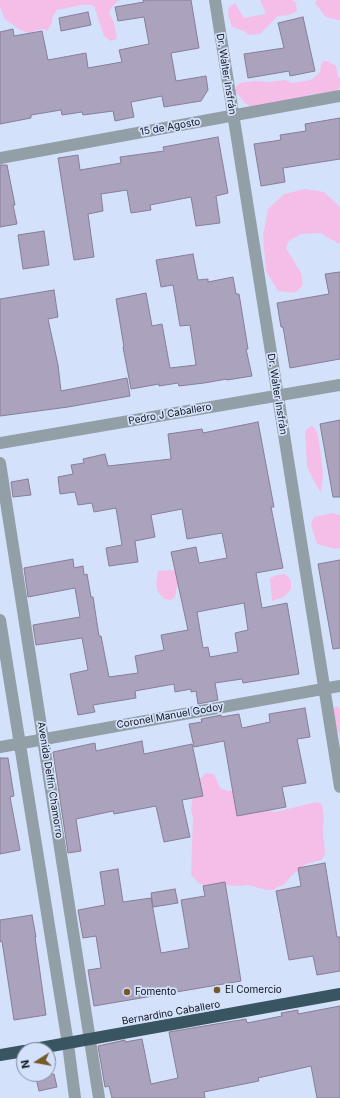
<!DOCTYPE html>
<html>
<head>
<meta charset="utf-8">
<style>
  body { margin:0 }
  #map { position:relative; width:340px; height:1098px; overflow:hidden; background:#d4e1fb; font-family:Inter,sans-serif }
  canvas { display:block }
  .north { position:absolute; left:16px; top:1042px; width:40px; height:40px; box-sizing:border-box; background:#d4e1fb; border:1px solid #858ea1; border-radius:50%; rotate:259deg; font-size:11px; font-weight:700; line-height:16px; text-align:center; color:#0e121b }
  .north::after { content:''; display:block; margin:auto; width:14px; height:18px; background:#74592b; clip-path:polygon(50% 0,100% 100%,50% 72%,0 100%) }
</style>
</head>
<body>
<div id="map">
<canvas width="340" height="1098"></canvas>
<div class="north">N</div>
</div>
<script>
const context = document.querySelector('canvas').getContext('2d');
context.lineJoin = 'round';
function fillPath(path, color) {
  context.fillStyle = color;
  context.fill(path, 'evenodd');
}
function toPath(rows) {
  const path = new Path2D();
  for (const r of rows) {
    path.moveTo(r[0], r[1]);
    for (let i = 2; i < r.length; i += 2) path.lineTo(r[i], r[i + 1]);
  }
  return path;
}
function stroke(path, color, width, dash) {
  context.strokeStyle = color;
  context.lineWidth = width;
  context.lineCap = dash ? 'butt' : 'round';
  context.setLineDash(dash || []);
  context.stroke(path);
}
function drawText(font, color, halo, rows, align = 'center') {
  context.font = font + ' Inter,sans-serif';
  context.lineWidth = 3.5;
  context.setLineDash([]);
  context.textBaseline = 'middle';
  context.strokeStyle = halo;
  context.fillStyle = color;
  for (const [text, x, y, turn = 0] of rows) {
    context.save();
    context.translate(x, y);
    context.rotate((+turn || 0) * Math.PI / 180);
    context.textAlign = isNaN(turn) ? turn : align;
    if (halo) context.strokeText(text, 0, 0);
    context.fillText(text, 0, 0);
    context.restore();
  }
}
const green = toPath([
  [0,0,121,0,116,2,109,12,114,23,117,39,111,41,104,36,94,6,92,5,81,5,57,10,53,16,52,23,47,31,43,29,38,30,29,33,20,30,5,19,0,8],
  [260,0,292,0,297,3,295,5,297,8,297,11,289,15,278,16,260,34,248,35,244,31,232,27,228,14,229,7,235,3,244,18,266,14],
  [317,0,340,0,340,20,329,18,325,16,315,3],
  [323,61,328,61,336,66,338,77,340,79,340,86,338,90,332,93,319,96,312,94,302,98,251,107,245,103,235,91,236,87,240,83,254,81,267,82,285,80,292,83,311,80,320,72,321,65],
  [305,189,324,192,340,207,340,243,338,243,320,233,301,234,289,241,286,248,301,273,303,285,295,293,278,291,266,271,263,236,268,209,284,194],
  [312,426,316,430,318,436,322,463,323,475,321,493,316,485,307,467,305,432,308,428],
  [333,513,340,515,340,548,335,549,317,544,311,524,314,517],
  [170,570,176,571,180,584,177,586,175,597,171,600,164,599,158,592,156,584,158,571],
  [285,574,291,580,291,589,284,597,272,601,270,578,277,575],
  [338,706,340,710,340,737,334,719,333,708],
  [206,773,214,774,220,788,228,791,251,789,272,811,275,812,317,802,322,804,324,817,323,829,325,855,321,860,306,864,291,876,284,885,277,887,274,890,266,890,248,885,240,886,223,885,208,887,200,884,191,875,193,818,191,810,194,785]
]);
const building = toPath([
  [143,0,191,0,199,48,171,53,176,81,206,76,208,90,201,101,164,107,162,96,131,102,134,117,115,121,113,111,83,115,82,112,62,115,61,110,31,115,31,118,0,124,0,32,13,29,14,36,42,31,48,60,86,53,88,68,122,62,119,50,149,44,144,17,118,21,115,7,144,2,143,0],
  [88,12,91,25,61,31,59,18,88,12],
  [303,17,315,71,290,76,289,71,248,78,244,54,284,48,278,23,303,17],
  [340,118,340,159,283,168,285,182,261,186,254,144,281,140,280,135,306,131,305,124,340,118],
  [218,137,228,193,216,196,220,223,196,226,191,197,150,205,151,210,131,213,127,190,101,194,103,211,88,214,94,257,74,260,58,158,78,155,80,170,121,163,120,157,164,151,163,147,218,137],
  [0,165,7,165,15,205,13,205,17,224,0,227,0,165],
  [44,231,49,265,23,269,18,235,44,231],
  [193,254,198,280,208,279,208,282,233,277,236,294,239,294,248,349,246,349,252,376,227,380,227,379,204,383,179,386,178,383,159,386,159,384,131,389,123,347,124,347,116,299,146,293,152,326,162,324,170,368,196,365,190,325,180,326,173,285,161,287,156,260,193,254],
  [340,272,340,359,290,368,283,327,281,327,277,303,329,294,325,274,340,272],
  [54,290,58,317,48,319,58,365,61,391,127,378,130,396,68,407,0,416,0,299,54,290],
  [340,420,340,497,333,497,320,424,340,420],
  [258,422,274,507,271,507,283,568,256,573,262,608,287,603,299,674,243,683,242,679,215,683,218,700,198,704,196,691,191,692,191,689,175,692,174,684,135,691,136,698,93,705,95,712,78,715,70,674,88,670,82,638,36,645,33,625,80,617,75,588,28,597,24,568,73,559,74,568,83,566,84,575,87,574,91,597,93,597,99,636,101,636,109,677,138,673,135,656,164,650,161,635,188,630,171,552,196,547,199,563,227,558,222,533,187,539,182,509,151,515,155,537,135,541,138,562,109,566,106,548,122,545,116,508,94,512,92,503,78,505,75,492,60,494,58,477,73,474,71,465,84,463,83,459,105,454,108,466,171,459,168,434,202,429,203,433,258,422],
  [244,603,248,630,235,633,238,652,210,657,208,647,203,648,197,612,244,603],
  [28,479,31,495,13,497,11,482,28,479],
  [340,560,340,648,333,649,318,564,340,560],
  [305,708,310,737,297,739,306,783,282,787,286,807,237,816,224,741,194,747,189,724,202,722,201,719,221,715,221,717,239,714,242,728,270,722,269,714,305,708],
  [142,741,144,754,192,744,203,796,182,800,190,837,164,842,156,806,114,814,113,811,76,819,81,851,68,853,53,752,95,743,96,751,142,741],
  [0,758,8,758,14,796,10,797,20,850,0,854,0,758],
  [325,863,337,937,340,937,340,971,317,975,313,956,289,960,276,891,301,886,298,868,325,863],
  [118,869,123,902,151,898,161,953,189,948,181,900,205,896,203,886,225,882,241,981,94,1006,88,970,101,968,96,936,83,938,78,910,105,905,100,872,118,869],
  [175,889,178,903,153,907,151,893,175,889],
  [32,915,36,937,35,937,46,1015,14,1020,2,941,0,942,0,920,32,915],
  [340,1006,340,1098,317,1098,311,1066,258,1078,259,1081,204,1092,205,1098,112,1098,109,1086,105,1087,98,1046,125,1040,125,1042,142,1039,151,1084,178,1078,169,1032,246,1019,247,1023,282,1016,281,1013,298,1010,298,1014,340,1006],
  [35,1074,54,1074,57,1087,39,1091,35,1074]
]);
const minor = toPath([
  [215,0,340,787],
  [0,158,340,96],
  [0,443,340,385],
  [0,463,99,1098],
  [0,620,68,1044,75,1098],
  [0,747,340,686]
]);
const highway = toPath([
  [29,1050,340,994],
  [0,1055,24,1051]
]);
const markers = [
  [217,990,4,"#74592b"],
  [127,992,4,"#74592b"]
];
const streetNames = [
  ["Dr. Walter Insfrán",226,74,81],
  ["15 de Agosto",170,127,-10],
  ["Dr. Walter Insfrán",277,394,81],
  ["Pedro J Caballero",170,414,-10],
  ["Coronel Manuel Godoy",170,716,-10],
  ["Avenida Delfin Chamorro",50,780,81],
  ["Bernardino Caballero",171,1013,-10]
];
const poiNames = [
  ["El Comercio",225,990],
  ["Fomento",135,992]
];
fillPath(green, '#f5bee9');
fillPath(building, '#aba3bd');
stroke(building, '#867e98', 1);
stroke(minor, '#929fa6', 12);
stroke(highway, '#3a5562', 12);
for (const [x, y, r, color] of markers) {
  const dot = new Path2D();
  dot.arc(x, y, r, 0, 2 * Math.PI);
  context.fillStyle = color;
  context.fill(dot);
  stroke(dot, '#d4e1fb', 1.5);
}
drawText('10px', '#0e121b', '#d4e1fb', streetNames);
drawText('10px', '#0e121b', '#d4e1fb', poiNames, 'left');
</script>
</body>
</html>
